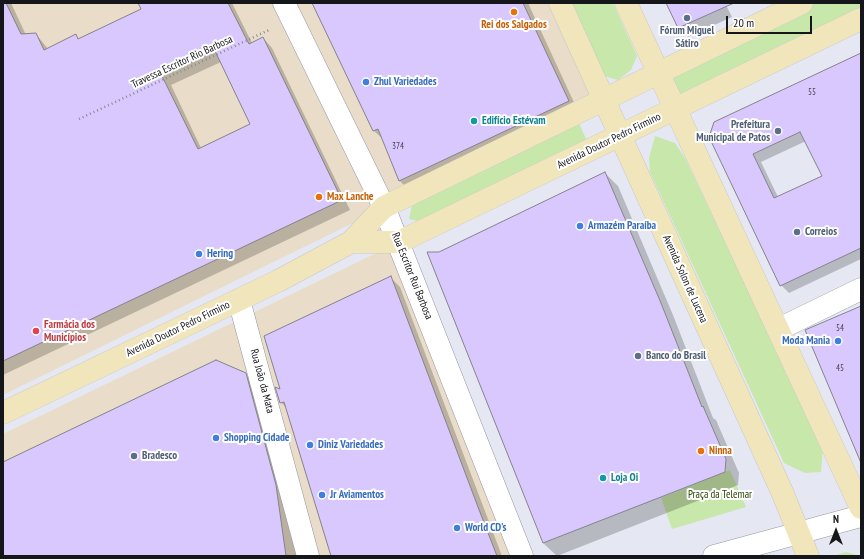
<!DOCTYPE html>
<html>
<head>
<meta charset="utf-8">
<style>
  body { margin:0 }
  #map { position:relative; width:864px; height:559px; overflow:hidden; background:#e5e8f2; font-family:"PT Sans Narrow",sans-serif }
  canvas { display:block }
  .frame { position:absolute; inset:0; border:4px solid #15161a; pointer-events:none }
  .north { position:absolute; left:816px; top:511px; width:40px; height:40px; -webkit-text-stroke:3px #fff; paint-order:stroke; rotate:0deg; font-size:11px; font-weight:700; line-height:16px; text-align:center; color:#15161a }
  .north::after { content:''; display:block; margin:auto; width:14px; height:18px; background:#15161a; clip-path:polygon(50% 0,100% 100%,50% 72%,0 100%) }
  .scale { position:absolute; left:726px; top:16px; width:86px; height:18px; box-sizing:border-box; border:2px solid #15161a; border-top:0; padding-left:5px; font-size:12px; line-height:14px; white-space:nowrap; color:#15161a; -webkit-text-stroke:3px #fff; paint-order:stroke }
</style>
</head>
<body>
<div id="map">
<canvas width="864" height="559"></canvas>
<div class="frame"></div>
<div class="north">N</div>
<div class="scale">20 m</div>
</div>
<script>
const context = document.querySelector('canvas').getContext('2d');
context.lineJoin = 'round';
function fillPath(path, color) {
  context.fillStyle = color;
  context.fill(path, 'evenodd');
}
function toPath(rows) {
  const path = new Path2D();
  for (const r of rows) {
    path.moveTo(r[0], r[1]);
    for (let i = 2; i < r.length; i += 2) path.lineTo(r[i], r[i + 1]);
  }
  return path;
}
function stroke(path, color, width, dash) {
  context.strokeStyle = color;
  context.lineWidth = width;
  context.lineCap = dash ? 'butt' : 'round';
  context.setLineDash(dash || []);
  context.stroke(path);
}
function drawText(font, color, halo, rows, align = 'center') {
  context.font = font + ' "PT Sans Narrow",sans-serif';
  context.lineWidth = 4;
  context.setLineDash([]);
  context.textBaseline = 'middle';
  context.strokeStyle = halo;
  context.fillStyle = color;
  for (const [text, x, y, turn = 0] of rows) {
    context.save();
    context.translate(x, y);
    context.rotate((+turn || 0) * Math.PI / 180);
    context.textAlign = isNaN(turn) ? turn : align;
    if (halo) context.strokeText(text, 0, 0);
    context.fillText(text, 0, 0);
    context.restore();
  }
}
const commercial = toPath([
  [3,3,560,3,605,99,3,395],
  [399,242,522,556,3,556,3,434]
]);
const green = toPath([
  [568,3,613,3,637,56,631,70,618,80,601,75],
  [802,3,861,3,861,20,675,110,659,73],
  [579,123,587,141,422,222,409,219,412,205],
  [655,136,675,143,685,158,823,448,821,472,805,473,784,463,650,172,649,158],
  [730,470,746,507,672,529,661,498],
  [846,552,861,556,834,556]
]);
const shadow = toPath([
  [3,3,11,3,26,35,36,34,48,49,75,36,79,39,142,10,139,3,232,3,252,43,263,38,272,48,350,210,3,375],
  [221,62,252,124,201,148,171,85],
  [313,3,528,3,578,111,410,191,400,181,384,140,374,131],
  [667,3,725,3,732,17,688,37,679,28],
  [861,54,861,259,789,293,781,285,710,137],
  [806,141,823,176,778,197,761,162],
  [605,173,618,186,673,315,713,418,716,420,739,473,738,485,557,556,543,543],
  [390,277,400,287,502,556,333,556,287,409,281,402,282,391],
  [245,374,259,388,297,556,3,556,3,463]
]);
const building = toPath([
  [3,3,6,3,21,34,36,33,44,50,76,34,78,39,141,9,138,3,228,3,249,44,263,37,342,200,3,361,3,3],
  [215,51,250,124,198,149,162,76,215,51],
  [312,3,523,3,569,101,399,181,378,129,373,131,312,3],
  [666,3,734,3,678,28,666,3],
  [861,53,861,248,780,286,709,137,714,122,861,53],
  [800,132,822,176,774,198,753,154,800,132],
  [605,172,661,303,702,407,703,406,726,459,725,472,543,543,427,252,439,252,605,172],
  [391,276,478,507,497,556,331,556,284,402,280,403,275,387,280,389,264,336,391,276],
  [861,306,861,463,805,330,861,306],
  [216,360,246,373,276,485,286,556,3,556,3,462,216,360]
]);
const path = toPath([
  [79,119,269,30]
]);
const street = toPath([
  [284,3,384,207,522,556],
  [239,300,308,556],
  [779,329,861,289],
  [714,556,861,516]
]);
const primary = toPath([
  [560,3,783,494,808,556],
  [626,3,861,508],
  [351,242,399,242,861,19],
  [3,413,278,281,351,242,384,207,802,3]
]);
const markers = [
  [514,12,4,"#e8710a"],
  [687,18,4,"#5c6f8a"],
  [366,82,4,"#3f7fe0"],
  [474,121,4,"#0f9aa8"],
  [778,131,4,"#5c6f8a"],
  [319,197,4,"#e8710a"],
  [580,226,4,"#3f7fe0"],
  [797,232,4,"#5c6f8a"],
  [199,254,4,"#3f7fe0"],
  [36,331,4,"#e0444e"],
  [838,341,4,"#3f7fe0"],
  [638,356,4,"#5c6f8a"],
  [216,438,4,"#3f7fe0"],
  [310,445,4,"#3f7fe0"],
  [701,451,4,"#e8710a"],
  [134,456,4,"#5c6f8a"],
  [603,478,4,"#0f9aa8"],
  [322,495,4,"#3f7fe0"],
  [457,528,4,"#3f7fe0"]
];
const numberNames = [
  ["55",812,92],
  ["374",398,146],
  ["54",840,328],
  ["45",840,368]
];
const foodNames = [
  ["Rei dos Salgados",514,25,"center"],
  ["Max Lanche",327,197],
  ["Ninna",709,451]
];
const serviceNames = [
  ["Fórum Miguel",687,31,"center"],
  ["Sátiro",687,44,"center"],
  ["Prefeitura",770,125,"right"],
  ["Municipal de Patos",770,138,"right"],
  ["Correios",805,232],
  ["Banco do Brasil",646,356],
  ["Bradesco",142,456]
];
const streetNames = [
  ["Travessa Escritor Rio Barbosa",182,62,-25],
  ["Avenida Doutor Pedro Firmino",609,141,-26],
  ["Rua Escritor Rui Barbosa",412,276,68],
  ["Avenida Solon de Lucena",685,279,66],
  ["Avenida Doutor Pedro Firmino",178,329,-26],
  ["Rua João da Mata",262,381,75]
];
const shopNames = [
  ["Zhul Variedades",374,82],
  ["Armazém Paraíba",588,226],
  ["Hering",207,254],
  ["Moda Mania",830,341,"right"],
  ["Shopping Cidade",224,438],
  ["Diniz Variedades",318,445],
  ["Jr Aviamentos",330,495],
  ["World CD's",465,528]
];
const cultureNames = [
  ["Edifício Estévam",482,121],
  ["Loja Oi",611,478]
];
const healthNames = [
  ["Farmácia dos",44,325],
  ["Municípios",44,338]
];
const parkNames = [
  ["Praça da Telemar",720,495]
];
fillPath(commercial, '#e9ddc9');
fillPath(green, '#c8e7ab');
fillPath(shadow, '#0003');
fillPath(building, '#d9c8fd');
stroke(building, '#85828c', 1);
stroke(street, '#9698a2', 23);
stroke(primary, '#c7c7c8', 23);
stroke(path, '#888a92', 2.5, [1, 3]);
stroke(street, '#fff', 22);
stroke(primary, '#f1e6bb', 22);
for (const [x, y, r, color] of markers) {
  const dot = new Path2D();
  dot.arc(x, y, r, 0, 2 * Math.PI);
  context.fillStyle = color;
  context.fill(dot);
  stroke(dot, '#fff', 1.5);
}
drawText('9px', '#464253', null, numberNames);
drawText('bold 11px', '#c56008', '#fff', foodNames, 'left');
drawText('bold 11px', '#4e5e75', '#fff', serviceNames, 'left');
drawText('11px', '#15161a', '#fff', streetNames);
drawText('bold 11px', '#366cbe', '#fff', shopNames, 'left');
drawText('bold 11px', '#0d838f', '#fff', cultureNames, 'left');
drawText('bold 11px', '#be3a42', '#fff', healthNames, 'left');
drawText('11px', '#294402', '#fff', parkNames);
</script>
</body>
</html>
